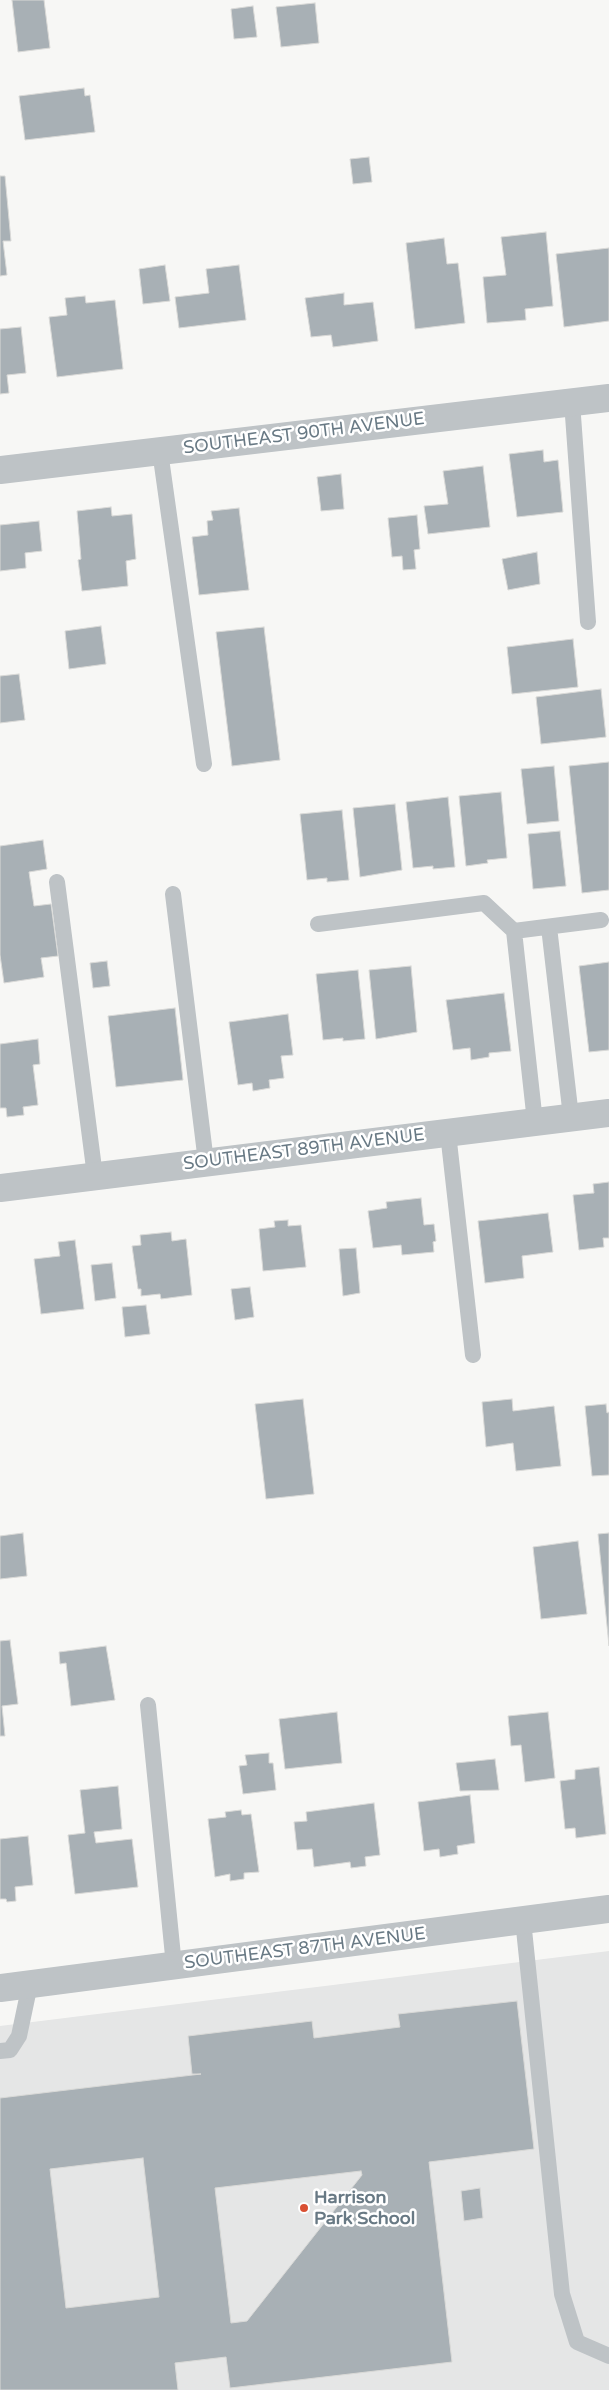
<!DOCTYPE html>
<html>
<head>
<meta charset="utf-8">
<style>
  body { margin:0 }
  canvas { display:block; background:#f7f7f5 }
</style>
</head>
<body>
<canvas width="609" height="2390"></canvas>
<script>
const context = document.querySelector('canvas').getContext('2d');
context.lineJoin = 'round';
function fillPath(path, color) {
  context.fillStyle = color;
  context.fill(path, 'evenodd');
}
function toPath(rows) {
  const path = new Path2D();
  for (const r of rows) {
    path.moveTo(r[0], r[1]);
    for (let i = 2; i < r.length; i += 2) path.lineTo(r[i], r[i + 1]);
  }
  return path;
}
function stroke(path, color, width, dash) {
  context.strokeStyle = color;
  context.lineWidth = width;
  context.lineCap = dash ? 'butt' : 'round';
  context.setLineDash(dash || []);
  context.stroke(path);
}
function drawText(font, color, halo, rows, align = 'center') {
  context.font = font + ' "Varela Round",sans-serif';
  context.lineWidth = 5;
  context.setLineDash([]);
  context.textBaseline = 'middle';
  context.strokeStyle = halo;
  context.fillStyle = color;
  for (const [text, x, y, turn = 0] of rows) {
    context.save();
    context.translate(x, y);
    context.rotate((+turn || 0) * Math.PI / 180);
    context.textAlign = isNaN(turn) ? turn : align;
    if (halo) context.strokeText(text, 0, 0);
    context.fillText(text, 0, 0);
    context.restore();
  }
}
const built = toPath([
  [609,1951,609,2390,0,2390,0,2026]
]);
const building = toPath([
  [12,0,44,0,50,48,18,52,12,0],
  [315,3,319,43,281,47,276,7,315,3],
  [253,6,257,37,234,39,231,9,253,6],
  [84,88,85,96,90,95,95,132,25,140,19,96,84,88],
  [369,157,372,182,353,184,350,159,369,157],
  [0,176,5,176,11,241,3,241,7,275,0,276,0,176],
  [546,232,553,306,525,309,526,320,487,323,483,277,506,275,501,237,546,232],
  [444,238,447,264,458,263,465,323,415,329,406,243,444,238],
  [609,248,609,321,564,327,556,254,609,248],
  [165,265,170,301,143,304,139,269,165,265],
  [239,265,246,320,179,328,175,297,209,293,206,269,239,265],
  [344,293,344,305,373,302,378,341,333,347,331,335,311,337,305,298,344,293],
  [85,296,86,303,115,300,123,369,57,377,49,317,67,315,65,298,85,296],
  [21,327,26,373,7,375,9,393,0,394,0,329,21,327],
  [543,450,544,462,558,460,563,512,517,517,509,454,543,450],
  [483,466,490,527,428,534,424,506,448,504,443,471,483,466],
  [341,474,344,509,321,511,317,477,341,474],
  [111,507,112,516,132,514,136,559,126,561,128,586,82,591,78,560,81,559,77,511,111,507],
  [239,508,249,590,199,595,192,537,208,535,207,521,213,520,211,511,239,508],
  [417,515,420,549,414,550,416,569,403,570,402,556,392,557,388,518,417,515],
  [39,521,42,551,25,553,26,568,0,571,0,525,39,521],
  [537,552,540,584,508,590,502,559,537,552],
  [101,626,106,664,69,669,65,631,101,626],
  [264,627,280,760,232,766,216,632,264,627],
  [573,639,578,687,512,694,507,647,573,639],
  [19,674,25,720,0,723,0,676,19,674],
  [601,689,606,737,541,744,536,697,601,689],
  [609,762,609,890,582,893,569,766,609,762],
  [554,766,559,821,527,824,521,769,554,766],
  [501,792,507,858,487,860,488,863,466,866,459,796,501,792],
  [448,797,455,867,433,869,433,866,413,868,406,802,448,797],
  [395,804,402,870,360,877,353,808,395,804],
  [342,810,349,880,327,882,327,878,307,880,300,814,342,810],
  [560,831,566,886,533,889,528,834,560,831],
  [43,840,47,869,29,872,34,906,51,904,58,956,41,958,44,977,4,983,0,955,0,846,43,840],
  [107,961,110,986,93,988,90,963,107,961],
  [609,962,609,1050,589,1052,579,966,609,962],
  [411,966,417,1032,376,1039,369,970,411,966],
  [358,970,365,1039,343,1041,343,1038,323,1040,316,974,358,970],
  [504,993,511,1051,489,1053,489,1057,471,1060,470,1048,453,1050,446,1000,504,993],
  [175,1008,183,1080,116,1087,108,1016,175,1008],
  [288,1014,293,1055,281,1056,284,1078,269,1080,270,1088,253,1091,252,1083,238,1085,229,1022,288,1014],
  [38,1039,40,1064,33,1065,38,1105,23,1107,24,1115,7,1117,6,1108,0,1108,0,1044,38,1039],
  [609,1182,609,1238,603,1238,604,1247,579,1250,573,1195,594,1193,593,1184,609,1182],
  [421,1198,424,1225,434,1224,436,1241,433,1242,434,1252,402,1255,401,1245,373,1248,368,1211,387,1208,386,1202,421,1198],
  [548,1213,553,1252,522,1256,524,1278,485,1283,478,1221,548,1213],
  [288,1220,288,1226,301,1225,306,1267,263,1271,259,1229,275,1227,274,1221,288,1220],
  [171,1232,172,1241,186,1239,192,1295,161,1299,160,1294,141,1296,141,1289,138,1289,132,1246,141,1245,140,1235,171,1232],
  [75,1240,84,1309,41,1314,34,1259,60,1256,58,1242,75,1240],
  [356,1248,360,1293,343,1296,339,1249,356,1248],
  [112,1263,116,1298,95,1301,91,1265,112,1263],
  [250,1287,254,1317,235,1320,231,1289,250,1287],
  [146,1305,150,1334,125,1337,122,1307,146,1305],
  [303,1399,314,1494,266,1499,255,1404,303,1399],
  [512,1399,513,1411,554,1406,561,1466,516,1471,513,1443,486,1447,482,1402,512,1399],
  [606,1404,607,1413,609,1412,609,1475,592,1476,585,1406,606,1404],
  [23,1533,27,1576,0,1579,0,1536,23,1533],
  [609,1533,609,1646,598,1534,609,1533],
  [578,1541,587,1614,541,1619,533,1547,578,1541],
  [10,1640,18,1704,2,1706,5,1736,0,1736,0,1641,10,1640],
  [106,1646,115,1700,71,1706,66,1663,60,1664,59,1652,106,1646],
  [337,1712,342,1763,285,1769,279,1719,337,1712],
  [548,1712,555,1778,525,1782,521,1745,511,1746,508,1716,548,1712],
  [269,1753,269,1763,273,1763,276,1790,243,1794,239,1766,247,1765,245,1755,269,1753],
  [495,1759,499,1790,460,1791,456,1763,495,1759],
  [599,1767,606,1834,576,1838,575,1828,565,1829,560,1781,575,1779,575,1770,599,1767],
  [118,1786,122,1829,94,1832,96,1843,132,1839,138,1887,75,1894,68,1835,85,1833,80,1790,118,1786],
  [470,1795,475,1843,457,1846,458,1854,440,1857,439,1849,424,1851,418,1802,470,1795],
  [374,1803,380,1855,365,1857,366,1866,351,1868,350,1862,314,1867,312,1849,297,1850,294,1822,307,1821,306,1812,374,1803],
  [241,1810,242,1815,251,1814,259,1872,244,1873,244,1879,230,1881,230,1874,215,1877,208,1819,226,1817,225,1812,241,1810],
  [28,1836,33,1885,15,1887,16,1901,7,1902,6,1899,0,1899,0,1839,28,1836],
  [517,2001,534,2149,429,2162,452,2362,230,2388,226,2357,175,2363,178,2390,0,2390,0,2098,201,2074,192,2074,188,2036,312,2021,314,2038,400,2027,398,2014,517,2001],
  [143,2158,159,2297,66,2308,50,2169,143,2158],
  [361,2171,362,2175,247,2321,231,2323,215,2188,361,2171],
  [480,2188,483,2218,464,2221,461,2191,480,2188]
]);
const lane = toPath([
  [572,402,588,622],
  [160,451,204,764],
  [57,882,95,1176],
  [173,894,206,1162],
  [318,924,484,903,514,931,601,920],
  [549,927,571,1117],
  [514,931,535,1122],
  [448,1133,473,1355],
  [148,1705,174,1966],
  [523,1920,562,2294,577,2342,609,2356],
  [0,2051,10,2050,19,2036,30,1984]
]);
const street = toPath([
  [0,470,609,398],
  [0,1188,609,1113],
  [0,1988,609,1909]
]);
const markers = [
  [304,2208,5,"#d94f32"]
];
const streetNames = [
  ["SOUTHEAST 90TH AVENUE",304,434,-7],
  ["SOUTHEAST 89TH AVENUE",304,1150,-7],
  ["SOUTHEAST 87TH AVENUE",305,1949,-7]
];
const poiNames = [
  ["Harrison",314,2198],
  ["Park School",314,2219]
];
fillPath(built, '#e5e6e6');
fillPath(building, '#a8b0b5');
stroke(building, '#d9d9d7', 1);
stroke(lane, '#bec3c6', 16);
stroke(street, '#bec3c6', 28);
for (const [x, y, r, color] of markers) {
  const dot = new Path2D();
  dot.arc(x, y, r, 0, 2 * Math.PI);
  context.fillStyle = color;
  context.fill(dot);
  stroke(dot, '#fff', 2);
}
drawText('18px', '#687984', '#fff', streetNames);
drawText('bold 18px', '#687984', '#fff', poiNames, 'left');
</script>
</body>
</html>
